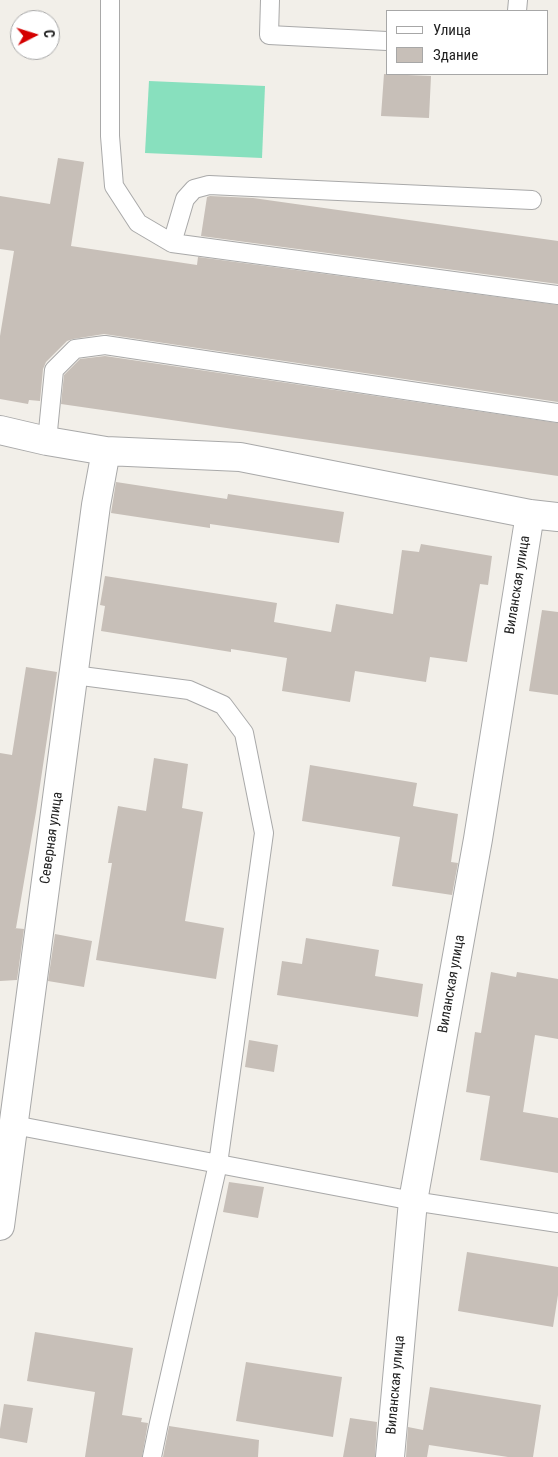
<!DOCTYPE html>
<html>
<head>
<meta charset="utf-8">
<style>
  body { margin:0 }
  #map { position:relative; width:558px; height:1457px; overflow:hidden; background:#f2efe9; font-family:"Roboto Condensed",sans-serif }
  canvas { display:block }
  .legend { position:absolute; left:386px; top:10px; width:162px; height:65px; box-sizing:border-box; background:#fff; border:1px solid #a7a7a7; margin:0; padding:6px 9px; list-style:none; font-size:15px; color:#222 }
  .legend li { display:flex; align-items:center; gap:10px; height:25px }
  .legend b { width:25px; border:1px solid #a7a7a7 }
  .north { position:absolute; left:10px; top:10px; width:50px; height:50px; box-sizing:border-box; background:#fff; border:1px solid #a7a7a7; border-radius:50%; rotate:85deg; font-size:14px; font-weight:700; line-height:20px; text-align:center; color:#222 }
  .north::after { content:''; display:block; margin:auto; width:18px; height:22px; background:#d40000; clip-path:polygon(50% 0,100% 100%,50% 72%,0 100%) }
</style>
</head>
<body>
<div id="map">
<canvas width="558" height="1457"></canvas>
<ul class="legend">
<li><b style="height:6px;background:#fff"></b>Улица</li>
<li><b style="height:14px;background:#c7bfb8"></b>Здание</li>
</ul>
<div class="north">С</div>
</div>
<script>
const context = document.querySelector('canvas').getContext('2d');
context.lineJoin = 'round';
function fillPath(path, color) {
  context.fillStyle = color;
  context.fill(path, 'evenodd');
}
function toPath(rows) {
  const path = new Path2D();
  for (const r of rows) {
    path.moveTo(r[0], r[1]);
    for (let i = 2; i < r.length; i += 2) path.lineTo(r[i], r[i + 1]);
  }
  return path;
}
function stroke(path, color, width, dash) {
  context.strokeStyle = color;
  context.lineWidth = width;
  context.lineCap = dash ? 'butt' : 'round';
  context.setLineDash(dash || []);
  context.stroke(path);
}
function drawText(font, color, halo, rows, align = 'center') {
  context.font = font + ' "Roboto Condensed",sans-serif';
  context.lineWidth = 5;
  context.setLineDash([]);
  context.textBaseline = 'middle';
  context.strokeStyle = halo;
  context.fillStyle = color;
  for (const [text, x, y, turn = 0] of rows) {
    context.save();
    context.translate(x, y);
    context.rotate((+turn || 0) * Math.PI / 180);
    context.textAlign = isNaN(turn) ? turn : align;
    if (halo) context.strokeText(text, 0, 0);
    context.fillText(text, 0, 0);
    context.restore();
  }
}
const pitch = toPath([
  [149,81,265,86,262,158,145,153]
]);
const building = toPath([
  [384,74,431,76,429,118,381,116],
  [58,158,84,162,71,246,197,265,198,257,558,305,558,402,104,334,73,339,67,341,46,362,43,369,40,401,29,400,28,404,0,399,0,336,14,251,0,249,0,196,50,204],
  [210,196,253,198,558,241,558,284,201,236,207,197],
  [105,356,558,423,558,476,61,404,64,375,80,359],
  [116,482,227,499,228,494,344,512,339,543,210,524,210,528,111,513],
  [421,544,492,556,488,585,480,584,467,662,430,657,426,682,355,671,350,702,282,691,287,658,231,649,231,652,101,631,105,606,100,605,105,576,277,603,274,622,331,632,336,604,393,614,402,550,419,552],
  [542,610,558,612,558,695,529,691],
  [26,667,57,672,36,812,16,928,14,928,24,929,17,980,0,981,0,753,12,755],
  [154,758,188,764,182,808,203,812,185,921,224,928,216,979,96,960,112,863,108,863,118,806,146,811],
  [310,765,417,783,413,806,458,814,451,862,458,863,452,895,392,886,400,837,302,821],
  [55,934,92,941,84,987,48,981],
  [306,938,379,950,375,976,423,984,418,1017,277,995,282,961,302,964],
  [491,972,516,977,517,972,558,979,558,1039,535,1035,523,1112,558,1118,558,1173,480,1160,490,1096,466,1092,475,1032,481,1033],
  [249,1040,278,1045,274,1072,245,1067],
  [229,1182,264,1187,258,1218,223,1212],
  [467,1252,558,1267,558,1295,553,1327,458,1311],
  [35,1332,133,1348,122,1415,142,1418,141,1422,148,1423,142,1457,85,1457,95,1392,27,1381],
  [246,1362,342,1377,333,1437,236,1421],
  [430,1387,541,1405,533,1457,508,1457,429,1445,427,1457,406,1457,408,1427,423,1430],
  [4,1404,33,1408,27,1443,0,1438,0,1429],
  [350,1418,377,1422,375,1457,343,1457],
  [169,1426,259,1440,258,1457,163,1457]
]);
const lane = toPath([
  [110,0,110,136,114,186,138,223,172,243,558,295],
  [270,0,269,35,387,41],
  [517,11,518,0],
  [172,243,185,199,194,189,209,185,532,200],
  [47,441,54,370,75,349,105,345,558,413],
  [74,675,189,690,223,705,244,733,264,833,218,1164,159,1423,152,1457],
  [14,1125,413,1201,558,1223]
]);
const street = toPath([
  [0,430,47,441,106,451,240,457,530,514,558,517],
  [0,1226,96,505,106,451],
  [390,1457,413,1201,478,839,530,514]
]);
const streetNames = [
  ["Виланская улица",518,585,-81],
  ["Северная улица",52,838,-82],
  ["Виланская улица",452,984,-80],
  ["Виланская улица",396,1385,-85]
];
fillPath(pitch, '#88e0be');
fillPath(building, '#c7bfb8');
stroke(lane, '#a9a9a9', 20);
stroke(street, '#a9a9a9', 30);
stroke(lane, '#fff', 18);
stroke(street, '#fff', 28);
drawText('14px', '#222', '#fff', streetNames);
</script>
</body>
</html>
